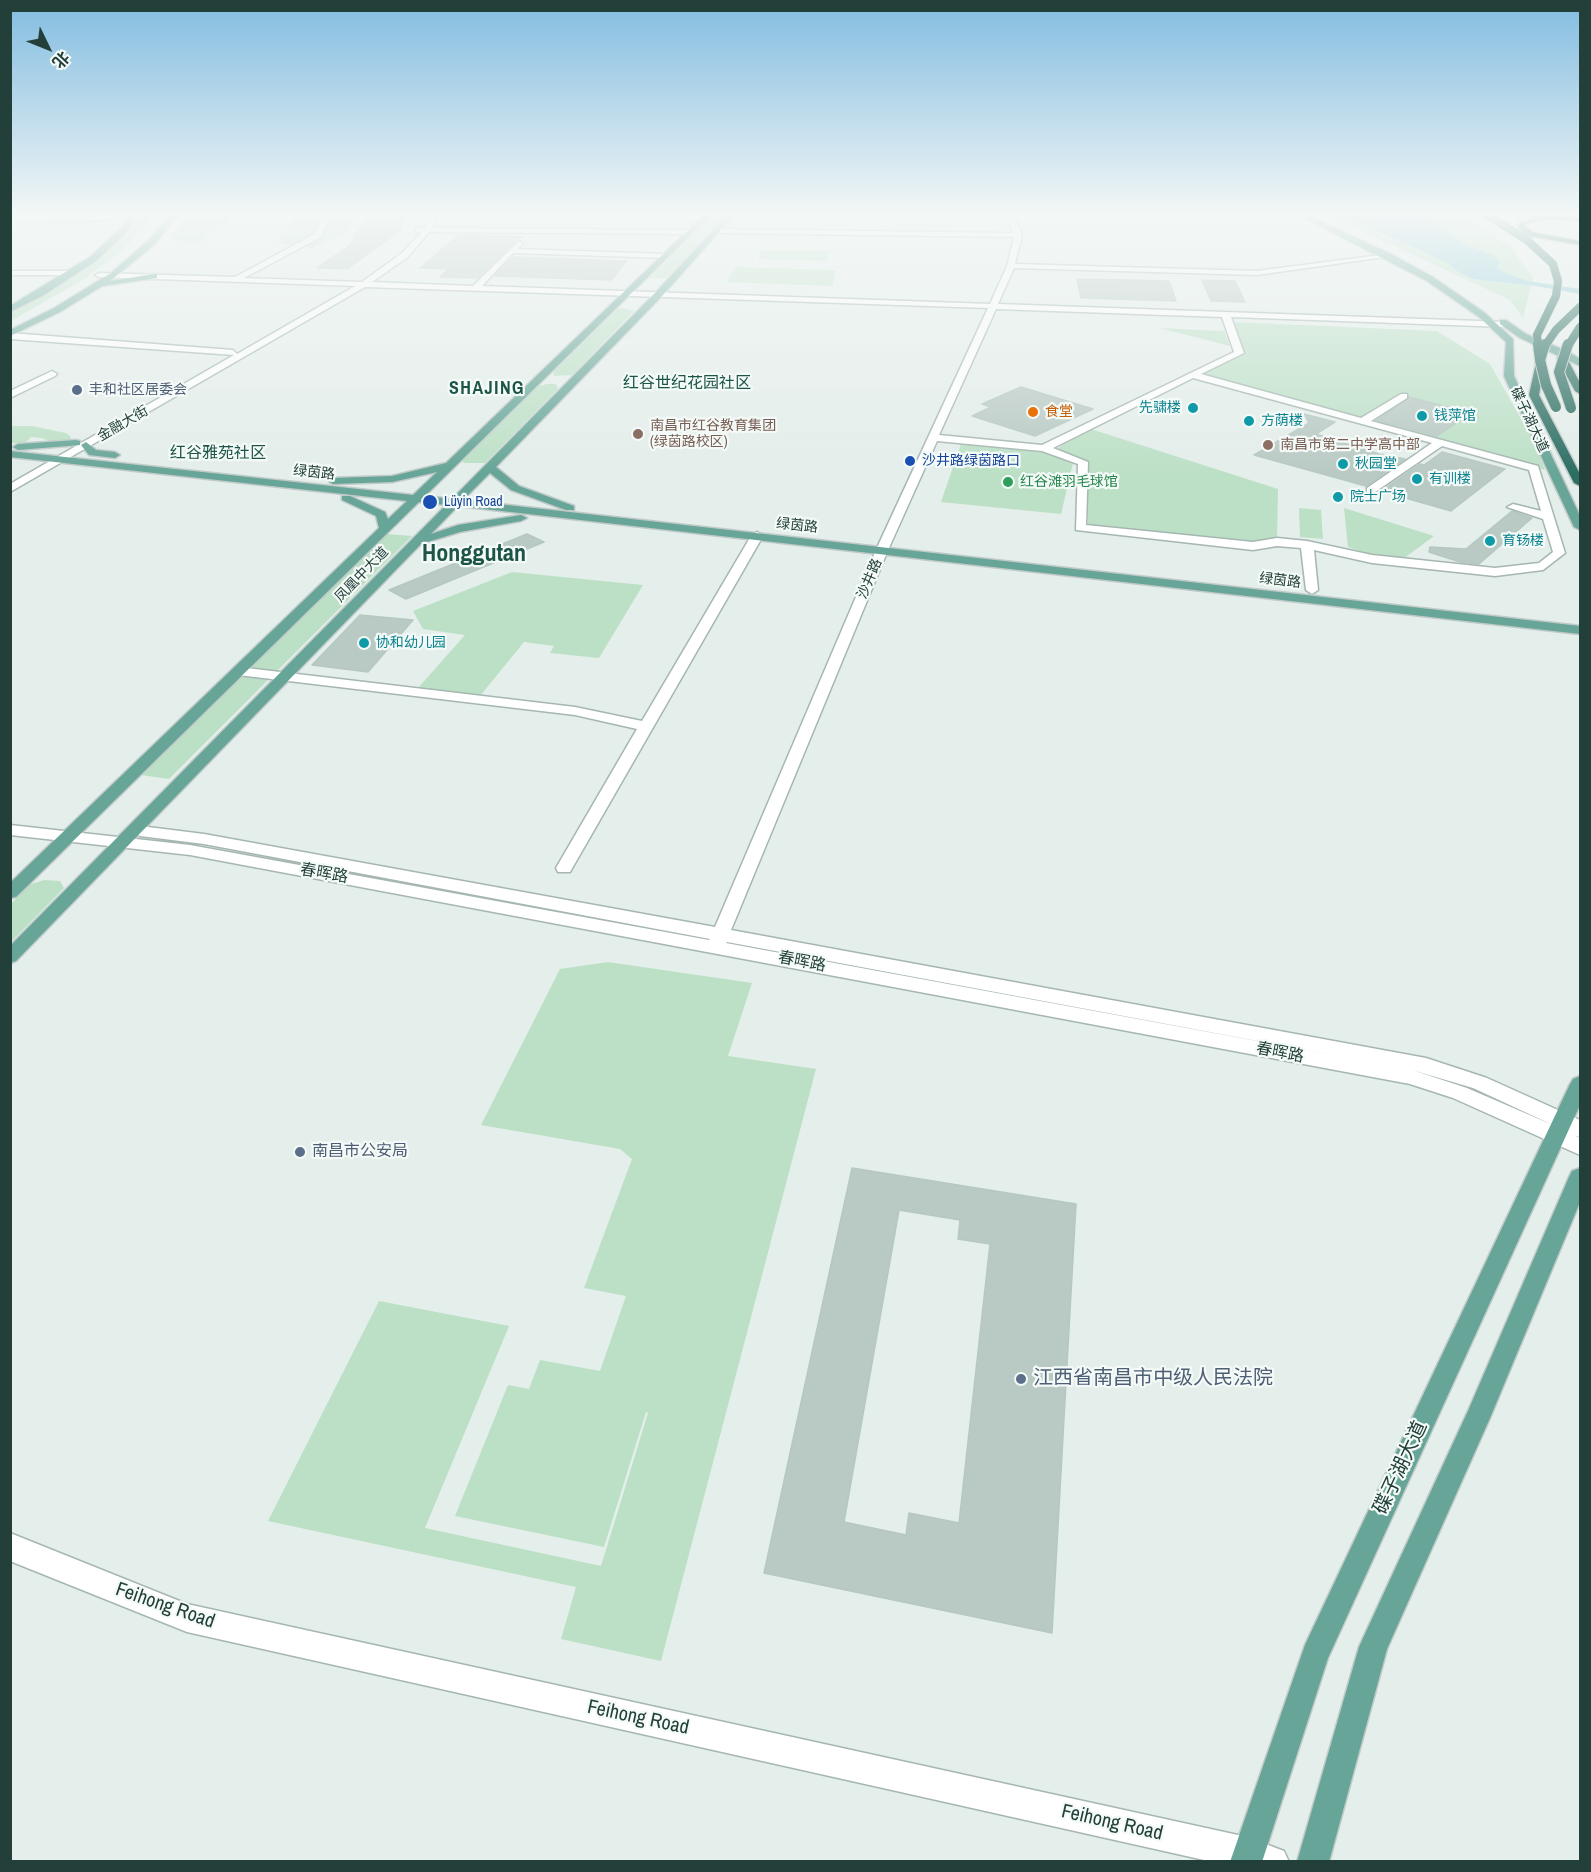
<!DOCTYPE html>
<html>
<head>
<meta charset="utf-8">
<style>
  body { margin:0 }
  #map { position:relative; width:1591px; height:1872px; overflow:hidden; background:#e4eeea; font-family:"Archivo Narrow","Noto Sans SC",sans-serif }
  canvas { display:block }
  .frame { position:absolute; inset:0; border:12px solid #224039; pointer-events:none }
  .north { position:absolute; left:18px; top:18px; width:60px; height:60px; -webkit-text-stroke:4px #f4faf7; paint-order:stroke; rotate:133deg; font-size:16px; font-weight:700; line-height:24px; text-align:center; color:#224039 }
  .north::after { content:''; display:block; margin:auto; width:21px; height:27px; background:#224039; clip-path:polygon(50% 0,100% 100%,50% 72%,0 100%) }
</style>
</head>
<body>
<div id="map">
<canvas width="1591" height="1872"></canvas>
<div class="frame"></div>
<div class="north">北</div>
</div>
<script>
const context = document.querySelector('canvas').getContext('2d');
context.lineJoin = 'round';
function fillPath(path, color) {
  context.fillStyle = color;
  context.fill(path, 'evenodd');
}
function toPath(rows) {
  const path = new Path2D();
  for (const r of rows) {
    path.moveTo(r[0], r[1]);
    for (let i = 2; i < r.length; i += 2) path.lineTo(r[i], r[i + 1]);
  }
  return path;
}
function stroke(path, color, width, dash) {
  context.strokeStyle = color;
  context.lineWidth = width;
  context.lineCap = dash ? 'butt' : 'round';
  context.setLineDash(dash || []);
  context.stroke(path);
}
function drawText(font, color, halo, rows, align = 'center') {
  context.font = font + ' "Archivo Narrow","Noto Sans SC",sans-serif';
  context.lineWidth = 4.5;
  context.setLineDash([]);
  context.textBaseline = 'middle';
  context.strokeStyle = halo;
  context.fillStyle = color;
  for (const [text, x, y, turn = 0] of rows) {
    context.save();
    context.translate(x, y);
    context.rotate((+turn || 0) * Math.PI / 180);
    context.textAlign = isNaN(turn) ? turn : align;
    if (halo) context.strokeText(text, 0, 0);
    context.fillText(text, 0, 0);
    context.restore();
  }
}
const green = toPath([
  [142,213,157,213,121,252,84,279,11,321,11,312,97,259,127,232],
  [199,213,232,213,236,216,202,239,214,240,188,242,171,239,186,217],
  [299,213,314,214,375,213,356,214,348,232,312,248,284,244,277,241],
  [714,213,731,213,667,278,650,278],
  [1323,213,1458,213,1511,247,1533,278,1523,318,1510,300],
  [116,219,114,222,16,227,23,221],
  [762,250,829,251,827,261,758,259],
  [735,267,836,270,832,286,727,282],
  [621,308,634,311,572,375,554,376,553,372,616,310],
  [1233,322,1437,331,1490,364,1533,440,1545,470,1199,375,1241,356],
  [1159,328,1224,331,1230,346],
  [547,384,556,384,558,389,485,463,464,463,462,460,539,386],
  [11,426,32,426,66,433,71,437,70,441,53,443,42,438,31,437,24,444,11,443],
  [1091,429,1278,489,1277,540,1252,543,1088,526,1088,461,1059,451,1059,447],
  [962,441,1034,449,1073,463,1061,514,941,502],
  [1299,508,1321,510,1323,539,1300,537],
  [1344,508,1434,536,1403,559,1385,559,1348,547],
  [387,534,412,536,169,779,141,775],
  [512,572,643,585,599,658,550,653,554,646,524,642,480,696,418,688,465,635,423,629,413,611],
  [44,880,60,881,64,888,11,942,11,904,29,885],
  [608,962,752,983,728,1056,816,1069,661,1661,561,1639,576,1587,268,1521,379,1301,509,1326,425,1528,601,1566,648,1413,646,1412,604,1547,455,1516,508,1385,529,1389,540,1360,600,1371,626,1296,584,1288,632,1159,620,1149,481,1125,560,969]
]);
const water = toPath([
  [1338,213,1420,214,1431,219,1464,244,1493,255,1500,262,1497,267,1505,273,1527,281,1580,289,1580,294,1536,286,1473,279,1455,270,1450,264]
]);
const pier = toPath([
  [1511,213,1567,213,1580,216,1580,261,1530,233]
]);
const building = toPath([
  [405,214,401,230,347,269,317,268,350,245,368,216,405,214],
  [459,235,523,237,517,239,478,278,440,277,448,269,420,268,459,235],
  [513,257,627,261,611,280,494,276,513,257],
  [1077,279,1169,281,1176,301,1081,298,1077,279],
  [1202,280,1235,281,1245,302,1211,301,1202,280],
  [1021,387,1093,409,1035,436,972,416,991,407,982,404,1021,387],
  [1409,397,1471,413,1437,436,1377,420,1409,397],
  [1304,414,1335,422,1316,434,1379,454,1405,459,1366,486,1254,455,1309,423,1304,414],
  [1442,452,1505,469,1451,511,1381,491,1420,464,1424,465,1442,452],
  [1512,511,1532,518,1479,564,1460,562,1429,552,1430,547,1466,549,1512,511],
  [527,534,544,542,406,599,389,590,527,534],
  [360,615,413,620,368,672,312,665,360,615],
  [852,1168,1076,1204,1052,1633,764,1573,852,1168],
  [899,1210,960,1220,958,1239,990,1244,959,1523,909,1513,906,1535,844,1522,899,1210]
]);
const minor = toPath([
  [325,213,332,213,321,237,244,278,362,282,402,253,422,232,416,232,416,228,425,228,430,213,437,213,433,228,692,230,696,232,692,234,429,232,408,257,372,282,473,286,519,241,523,243,517,249,667,254,671,256,667,258,513,253,482,286,990,304,1007,266,1014,237,717,233,713,231,717,229,1013,233,1006,213,1013,213,1022,235,1015,264,1257,271,1388,254,1392,256,1257,275,1014,268,998,304,1508,322,1508,326,1505,327,1231,317,1244,353,1201,374,1361,418,1401,394,1407,394,1407,398,1371,421,1538,466,1565,553,1543,570,1495,576,1372,563,1314,550,1318,590,1312,594,1306,590,1301,548,1277,546,1253,550,1076,530,1078,464,1042,451,937,441,888,550,731,930,1426,1058,1487,1078,1580,1120,1580,1137,1575,1136,1580,1138,1580,1155,1453,1098,1410,1084,190,855,10,835,10,825,190,845,709,940,710,939,204,844,140,836,132,831,140,826,204,834,715,927,876,550,988,308,365,287,10,492,10,484,234,355,10,339,10,333,233,350,237,354,355,286,99,277,95,275,99,273,235,277,315,234,325,213],
  [996,309,1222,317,1234,352,1042,445,939,435,996,309],
  [1193,378,1432,443,1367,488,1367,492,1375,492,1442,446,1529,470,1541,511,1513,504,1507,507,1543,519,1553,552,1539,563,1495,568,1372,555,1307,541,1277,538,1253,542,1086,525,1088,462,1053,448,1193,378],
  [727,942,1349,1058,726,943,727,942],
  [1412,1070,1473,1088,1555,1126,1467,1088,1412,1070],
  [10,271,71,271,75,273,71,275,10,275,10,271],
  [52,371,57,374,55,376,10,398,10,391,52,371],
  [757,532,763,536,570,872,558,872,556,868,637,729,575,715,238,675,231,671,238,667,575,707,642,721,751,536,757,532],
  [10,1533,187,1604,1247,1837,1284,1851,1289,1862,1213,1862,187,1632,10,1561,10,1533]
]);
const major = toPath([
  [132,213,139,213,127,232,96,261,44,295,10,312,10,306,90,257,121,228,132,213],
  [172,213,179,213,155,244,110,281,154,274,157,274,157,278,102,286,60,312,10,336,10,330,54,308,111,273,149,240,172,213],
  [706,213,713,213,425,496,452,499,656,292,729,213,736,213,662,296,496,467,519,486,574,506,574,510,566,510,511,490,490,473,463,500,1580,626,1580,634,458,506,431,534,458,525,521,515,527,518,521,521,460,532,421,544,16,961,10,963,10,946,446,505,419,502,16,897,10,898,10,883,379,528,376,516,342,500,342,496,350,496,385,512,388,519,407,501,10,457,10,451,413,495,437,472,392,482,333,484,328,481,333,478,392,476,446,463,706,213],
  [1294,213,1303,213,1391,254,1433,277,1485,313,1513,339,1514,376,1580,516,1580,530,1574,527,1504,376,1506,342,1479,317,1427,281,1294,213],
  [1500,320,1506,320,1526,334,1569,352,1580,359,1580,366,1520,338,1500,324,1500,320],
  [76,440,80,441,80,445,18,450,13,447,18,444,76,440],
  [86,442,96,450,115,452,120,455,115,458,89,455,81,445,86,442],
  [1580,1076,1580,1105,1328,1658,1262,1862,1230,1862,1305,1645,1570,1084,1573,1079,1580,1076],
  [1580,1168,1580,1202,1490,1418,1387,1649,1329,1862,1297,1862,1359,1647,1468,1411,1569,1177,1572,1171,1580,1168]
]);
const highway = toPath([
  [1546,215,1580,217,1580,221,1546,219,1526,224,1526,227,1533,232,1580,241,1580,245,1528,236,1518,228,1520,222,1546,215],
  [1559,356,1567,358,1580,383,1580,394,1575,391,1557,358,1559,356],
  [1537,358,1545,360,1539,395,1580,474,1580,486,1574,483,1529,395,1537,358]
]);
const highwayBridgeFar1 = toPath([
  [1484,213,1527,240,1553,264,1558,281,1556,296,1537,335,1538,346],
  [1545,346,1556,330,1580,307],
  [1568,346,1580,327]
]);
const highwayBridge = toPath([
  [1538,344,1540,360],
  [1545,344,1540,360,1546,385,1556,407],
  [1568,344,1559,372,1571,408]
]);
const markers = [
  [77,390,6,"#5c6f8a"],
  [1193,408,6,"#0f9aa8"],
  [1033,412,6,"#e8710a"],
  [1422,416,6,"#0f9aa8"],
  [1249,421,6,"#0f9aa8"],
  [638,434,6,"#8d6e63"],
  [1268,445,6,"#8d6e63"],
  [910,461,6,"#1a4fb4"],
  [1343,464,6,"#0f9aa8"],
  [1417,479,6,"#0f9aa8"],
  [1008,482,6,"#2e9e5b"],
  [1338,497,6,"#0f9aa8"],
  [430,502,8,"#1a4fb4"],
  [1490,541,6,"#0f9aa8"],
  [364,643,6,"#0f9aa8"],
  [300,1152,6,"#5c6f8a"],
  [1021,1379,6,"#5c6f8a"]
];
const farServicenames = [
  ["丰和社区居委会",89,390]
];
const farCulturenames = [
  ["先骕楼",1181,408,"right"],
  ["钱萍馆",1434,416],
  ["方荫楼",1261,421],
  ["秋园堂",1355,464],
  ["有训楼",1429,479],
  ["院士广场",1350,497],
  ["育钖楼",1502,541],
  ["协和幼儿园",376,643]
];
const farFoodnames = [
  ["食堂",1045,412]
];
const farStreetnames = [
  ["碟子湖大道",1529,420,65],
  ["金融大街",123,424,-30],
  ["绿茵路",314,473,6],
  ["绿茵路",797,526,6],
  ["凤凰中大道",362,575,-46],
  ["沙井路",870,579,-67],
  ["绿茵路",1280,581,7]
];
const farEducationnames = [
  ["南昌市红谷教育集团",650,426],
  ["(绿茵路校区)",650,442],
  ["南昌市第二中学高中部",1280,445]
];
const farTransitnames = [
  ["沙井路绿茵路口",922,461],
  ["Lüyin Road",444,502]
];
const farLeisurenames = [
  ["红谷滩羽毛球馆",1020,482]
];
const farQuarternames = [
  ["红谷世纪花园社区",687,384],
  ["红谷雅苑社区",218,454]
];
const streetNames = [
  ["春晖路",324,874,10],
  ["春晖路",802,962,11],
  ["春晖路",1280,1053,11]
];
const serviceNames = [
  ["南昌市公安局",312,1152]
];
const farDistrictnames = [
  ["SHAJING",487,389]
];
const nearServicenames = [
  ["江西省南昌市中级人民法院",1033,1379]
];
const nearStreetnames = [
  ["碟子湖大道",1401,1468,-65],
  ["Feihong Road",165,1606,19],
  ["Feihong Road",638,1718,12],
  ["Feihong Road",1112,1823,13]
];
const farTownnames = [
  ["Honggutan",474,555]
];
fillPath(green, '#bce0c6');
fillPath(water, '#89c7d5');
fillPath(pier, '#e4eeea');
fillPath(building, '#b9c9c3');
stroke(building, '#b5c8c1', 1.5);
stroke(minor, '#a6b6b1', 3);
stroke(major, '#c1cac8', 3);
stroke(highway, '#c1cac8', 3);
fillPath(minor, '#fff');
fillPath(major, '#66a597');
fillPath(highway, '#2c6e62');
stroke(highwayBridgeFar1, '#c1cac8', 9, []);
stroke(highwayBridge, '#c1cac8', 12, []);
stroke(highwayBridgeFar1, '#2c6e62', 8);
stroke(highwayBridge, '#2c6e62', 10);
const sky = context.createLinearGradient(0, 0, 0, 475);
sky.addColorStop(0, '#82bce0');
sky.addColorStop(0.45, '#f3f7f6');
sky.addColorStop(1, '#f3f7f600');
context.fillStyle = sky;
context.fillRect(0, 0, 1591, 475);
for (const [x, y, r, color] of markers) {
  const dot = new Path2D();
  dot.arc(x, y, r, 0, 2 * Math.PI);
  context.fillStyle = color;
  context.fill(dot);
  stroke(dot, '#f4faf7', 2);
}
drawText('14px', '#4e5e75', '#f4faf7', farServicenames, 'left');
drawText('14px', '#0d838f', '#f4faf7', farCulturenames, 'left');
drawText('14px', '#c56008', '#f4faf7', farFoodnames, 'left');
drawText('14px', '#224039', '#f4faf7', farStreetnames);
drawText('14px', '#785e54', '#f4faf7', farEducationnames, 'left');
drawText('14px', '#164399', '#f4faf7', farTransitnames, 'left');
drawText('14px', '#27864d', '#f4faf7', farLeisurenames, 'left');
drawText('16px', '#1d5448', '#f4faf7', farQuarternames);
drawText('16px', '#224039', '#f4faf7', streetNames);
drawText('16px', '#4e5e75', '#f4faf7', serviceNames, 'left');
context.letterSpacing = '1.5px';
drawText('bold 18px', '#1d5448', '#f4faf7', farDistrictnames);
context.letterSpacing = '0px';
drawText('20px', '#4e5e75', '#f4faf7', nearServicenames, 'left');
drawText('20px', '#224039', '#f4faf7', nearStreetnames);
drawText('bold 24px', '#1d5448', '#f4faf7', farTownnames);
</script>
</body>
</html>
